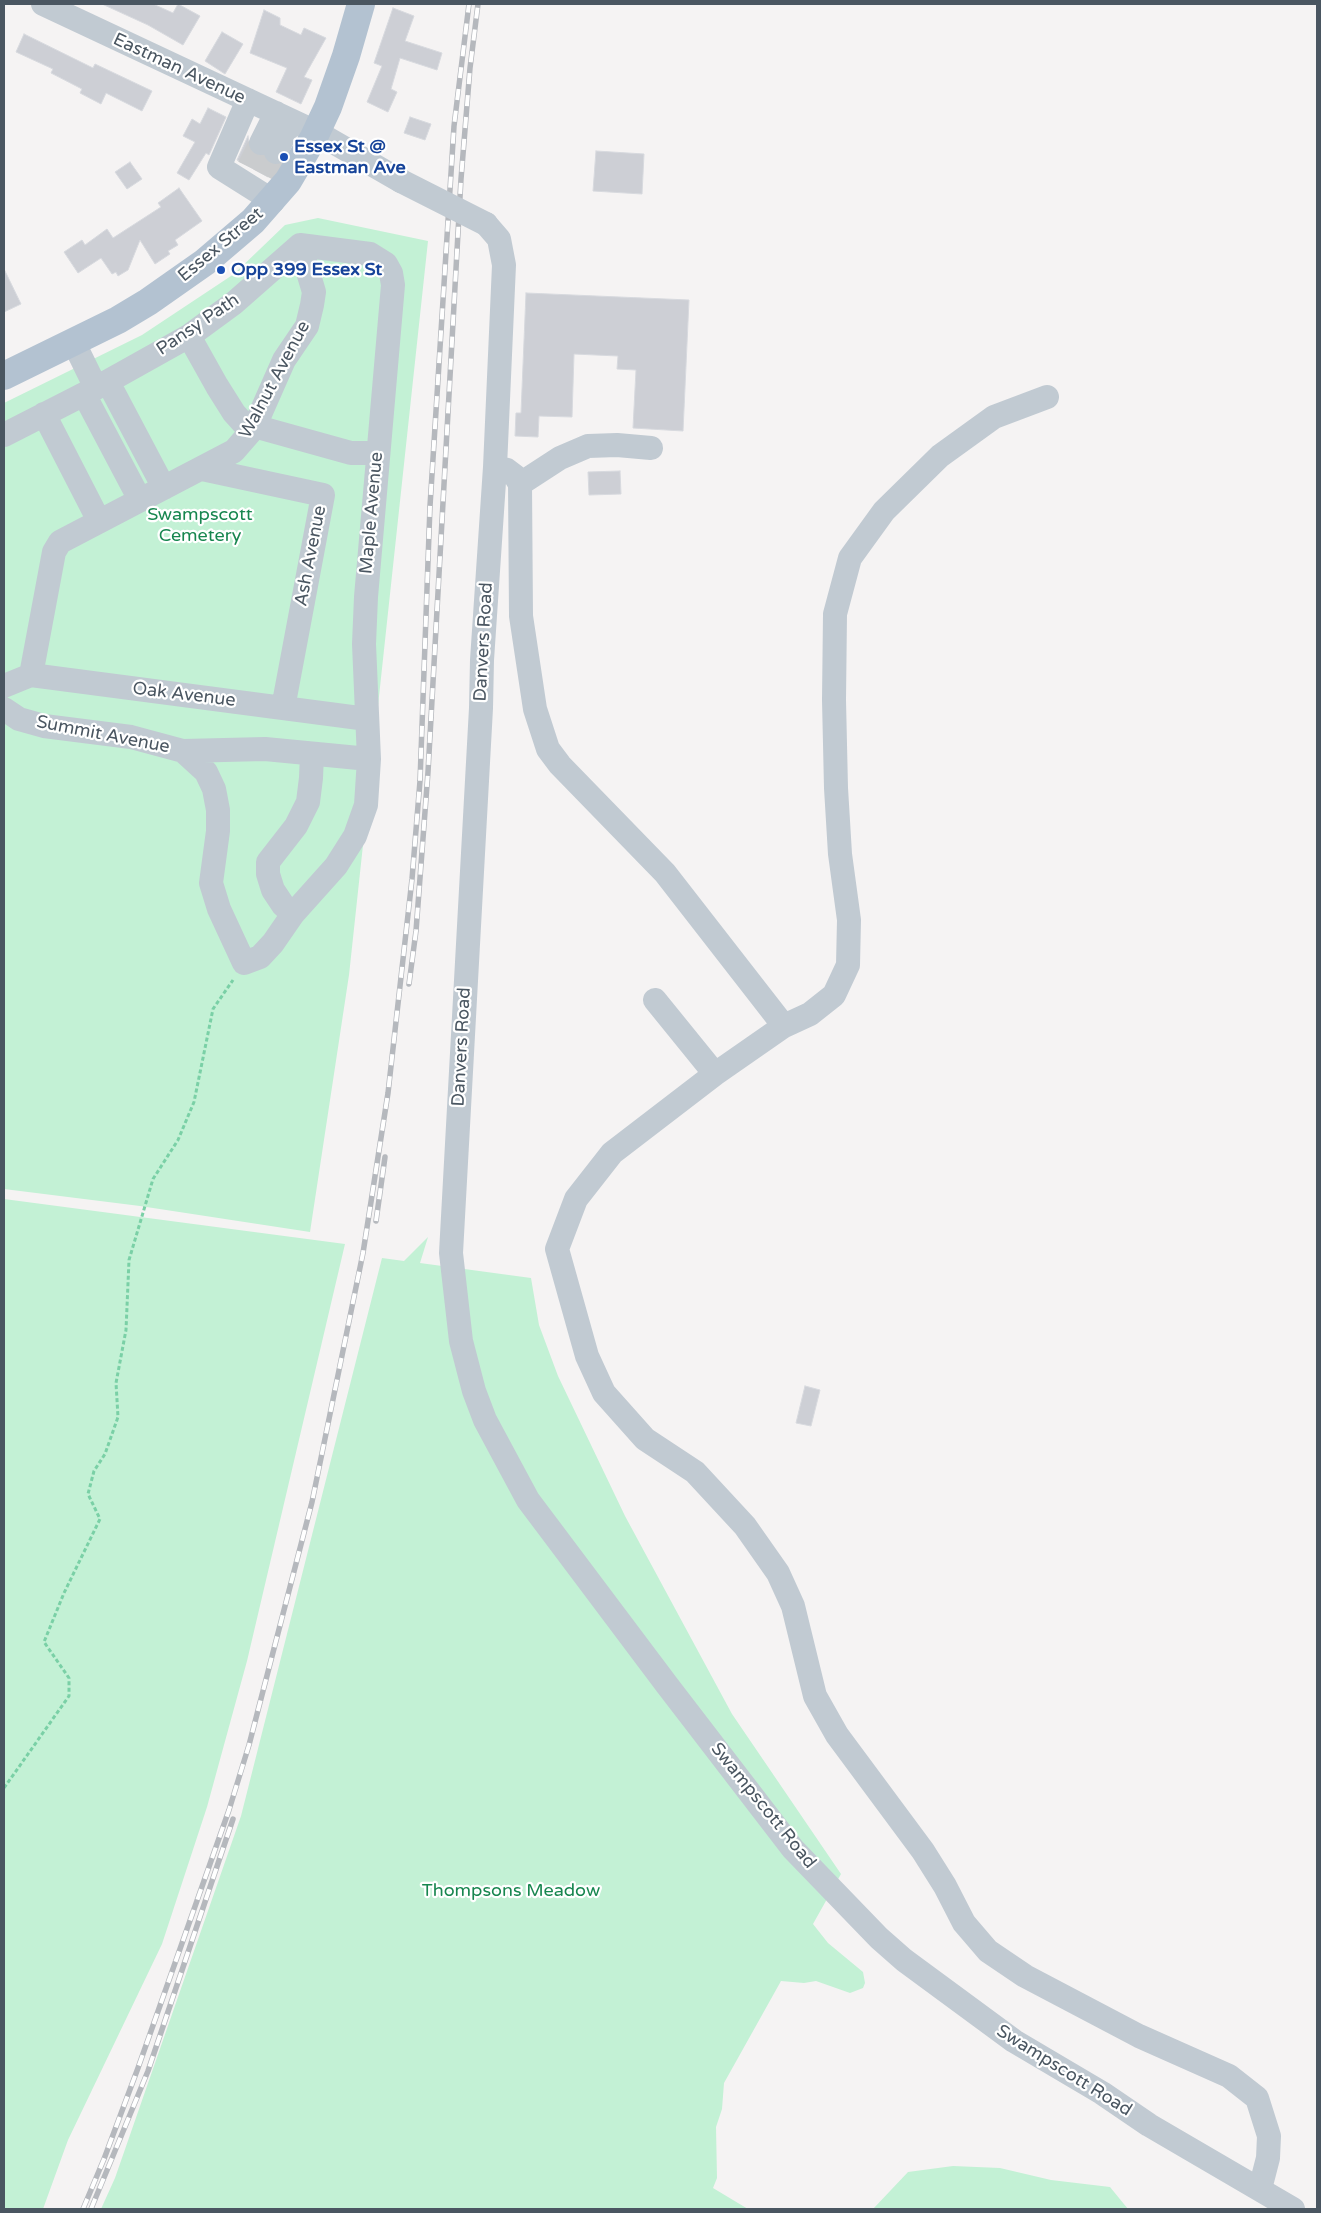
<!DOCTYPE html>
<html>
<head>
<meta charset="utf-8">
<style>
  body { margin:0 }
  #map { position:relative; width:1321px; height:2213px; overflow:hidden; background:#f5f3f3; font-family:"Varela Round",sans-serif }
  canvas { display:block }
  .frame { position:absolute; inset:0; border:5px solid #4a5661; pointer-events:none }
</style>
</head>
<body>
<div id="map">
<canvas width="1321" height="2213"></canvas>
<div class="frame"></div>
</div>
<script>
const context = document.querySelector('canvas').getContext('2d');
context.lineJoin = 'round';
function fillPath(path, color) {
  context.fillStyle = color;
  context.fill(path, 'evenodd');
}
function toPath(rows) {
  const path = new Path2D();
  for (const r of rows) {
    path.moveTo(r[0], r[1]);
    for (let i = 2; i < r.length; i += 2) path.lineTo(r[i], r[i + 1]);
  }
  return path;
}
function stroke(path, color, width, dash) {
  context.strokeStyle = color;
  context.lineWidth = width;
  context.lineCap = dash ? 'butt' : 'round';
  context.setLineDash(dash || []);
  context.stroke(path);
}
function drawText(font, color, halo, rows, align = 'center') {
  context.font = font + ' "Varela Round",sans-serif';
  context.lineWidth = 4.5;
  context.setLineDash([]);
  context.textBaseline = 'middle';
  context.strokeStyle = halo;
  context.fillStyle = color;
  for (const [text, x, y, turn = 0] of rows) {
    context.save();
    context.translate(x, y);
    context.rotate((+turn || 0) * Math.PI / 180);
    context.textAlign = isNaN(turn) ? turn : align;
    if (halo) context.strokeText(text, 0, 0);
    context.fillText(text, 0, 0);
    context.restore();
  }
}
const green = toPath([
  [318,218,428,241,349,975,310,1232,140,1206,4,1189,4,403,142,335,234,274,285,225],
  [4,1199,345,1244,247,1661,207,1807,162,1944,68,2140,43,2209,4,2209],
  [428,1237,420,1263,531,1278,539,1325,558,1376,625,1516,732,1714,841,1874,813,1924,828,1943,863,1972,865,1983,863,1988,850,1993,816,1981,804,1983,781,1981,724,2083,722,2109,716,2127,717,2178,713,2188,748,2209,101,2209,115,2178,241,1816,382,1258,404,1261],
  [953,2166,1000,2168,1051,2180,1110,2187,1128,2209,873,2209,908,2172]
]);
const building = toPath([
  [102,4,153,4,173,13,178,4,200,16,183,45,148,25,102,4],
  [393,8,414,16,405,41,442,53,437,70,400,58,391,89,397,92,388,112,367,102,382,66,374,63,393,8],
  [264,10,280,18,280,25,301,35,304,28,326,38,304,77,312,80,301,104,276,92,287,68,250,53,264,10],
  [222,32,243,44,225,74,205,61,222,32],
  [24,34,93,68,95,64,152,91,142,111,106,93,101,104,80,93,82,89,51,73,53,69,16,52,24,34],
  [208,108,226,117,209,155,206,153,189,180,177,173,195,142,183,136,192,119,200,124,208,108],
  [410,117,431,124,425,140,404,133,410,117],
  [248,136,250,151,255,155,263,156,270,164,274,165,268,177,237,160,248,136],
  [596,151,644,154,642,194,593,191,596,151],
  [130,162,142,179,127,189,115,172,130,162],
  [179,188,202,221,175,240,178,245,168,251,170,254,155,264,140,240,128,270,118,276,116,272,112,274,101,258,78,273,64,252,82,240,85,245,107,229,113,238,161,207,158,203,179,188],
  [4,269,21,304,4,312,4,269],
  [526,293,689,300,683,431,633,428,636,370,617,369,618,356,574,354,572,417,539,416,538,437,515,436,516,413,521,413,526,293],
  [620,471,621,494,589,495,588,472,620,471],
  [805,1386,820,1390,811,1426,796,1423,805,1386]
]);
const minorTunnel = toPath([
  [249,167,261,143],
  [264,175,276,152]
]);
const path = toPath([
  [4,1788,69,1696,69,1678,44,1642,64,1593,100,1519,88,1494,94,1471,105,1454,118,1417,116,1383,126,1330,129,1260,153,1179,178,1140,194,1102,213,1009,233,980]
]);
const minor = toPath([
  [43,4,316,132,401,181],
  [248,100,219,167,273,201],
  [261,143,276,113],
  [276,152,291,121],
  [486,224,499,239,504,265,495,467,482,660,481,708,451,1253,461,1341,474,1391,485,1420,528,1500,667,1685,793,1849,879,1938,904,1960,1014,2041,1102,2093,1149,2125,1293,2209],
  [189,336,217,386,234,413,243,423,351,453,378,453],
  [73,341,96,388],
  [108,382,164,488],
  [84,394,140,500],
  [1047,397,994,417,940,456,884,511,850,558,835,614,834,700,836,788,840,854,849,920,848,965,834,995,810,1014,784,1026,715,1074,612,1153,576,1199,557,1249,587,1356,604,1393,645,1439,695,1472,745,1526,778,1573,793,1606,815,1696,837,1735,923,1851,945,1886,964,1923,988,1951,1025,1976,1139,2036,1229,2076,1257,2098,1269,2136,1268,2158,1260,2189],
  [44,414,99,521],
  [4,435,96,388,189,336,234,303,300,245],
  [495,467,507,470,515,476,520,484,521,616,535,709,548,749,560,765,665,873,784,1026],
  [202,469,323,495,283,708],
  [520,484,560,458,588,446,617,445,651,448],
  [31,675,54,552,60,542,234,451,254,428,284,360,307,326,312,305,314,292,300,245],
  [4,686,31,675,367,719],
  [4,709,19,719,44,726,131,737,183,751,206,772,214,789,218,810,218,831,211,883,219,909,244,963,260,957,273,943,293,914,336,866,355,836,366,805,369,759,364,644,366,597,393,285,391,273,386,264,370,254,300,245],
  [183,751,265,749,369,759],
  [293,914,283,905,273,890,268,874,268,862,296,826,308,802,311,778,312,754],
  [655,1000,715,1074]
]);
const major = toPath([
  [4,376,118,320,148,302,205,262,253,221,288,181,314,137,328,107,346,56,361,4]
]);
const rail = toPath([
  [409,984,416,931,428,772,461,179,470,68,478,4],
  [376,1221,385,1157],
  [83,2209,104,2159,138,2068,229,1810,249,1745,312,1502,363,1253,388,1093,412,879,420,781,430,506,454,126,469,4],
  [91,2209,148,2071,233,1819]
]);
const minorBridge = toPath([
  [401,181,486,224]
]);
const markers = [
  [284,157,5,"#1a4fb4"],
  [221,270,5,"#1a4fb4"]
];
const streetNames = [
  ["Eastman Avenue",179,69,25],
  ["Essex Street",221,245,-40],
  ["Pansy Path",198,325,-34],
  ["Walnut Avenue",275,380,-62],
  ["Maple Avenue",372,513,-85],
  ["Ash Avenue",311,556,-79],
  ["Danvers Road",484,642,-87],
  ["Oak Avenue",184,695,7],
  ["Summit Avenue",103,735,11],
  ["Danvers Road",462,1047,-87],
  ["Swampscott Road",763,1806,51],
  ["Swampscott Road",1064,2071,32]
];
const transitNames = [
  ["Essex St @",294,147],
  ["Eastman Ave",294,168],
  ["Opp 399 Essex St",231,270]
];
const parkNames = [
  ["Swampscott",200,515],
  ["Cemetery",200,536],
  ["Thompsons Meadow",511,1891]
];
fillPath(green, '#c3f1d5');
fillPath(building, '#cdcfd5');
stroke(building, '#d7d9de', 1);
stroke(minorTunnel, '#caccce', 24, [24, 12]);
stroke(path, '#7ad0a6', 3, [4, 2.5]);
stroke(minor, '#c1cad2', 24);
stroke(major, '#b3c2d1', 28);
stroke(rail, '#b5b8bd', 5.5);
stroke(rail, '#fff', 4, [11]);
stroke(minorBridge, '#c1cad2', 24);
for (const [x, y, r, color] of markers) {
  const dot = new Path2D();
  dot.arc(x, y, r, 0, 2 * Math.PI);
  context.fillStyle = color;
  context.fill(dot);
  stroke(dot, '#fff', 2);
}
drawText('18px', '#4a5661', '#fff', streetNames);
drawText('bold 18px', '#164399', '#fff', transitNames, 'left');
drawText('18px', '#17864f', '#fff', parkNames);
</script>
</body>
</html>
